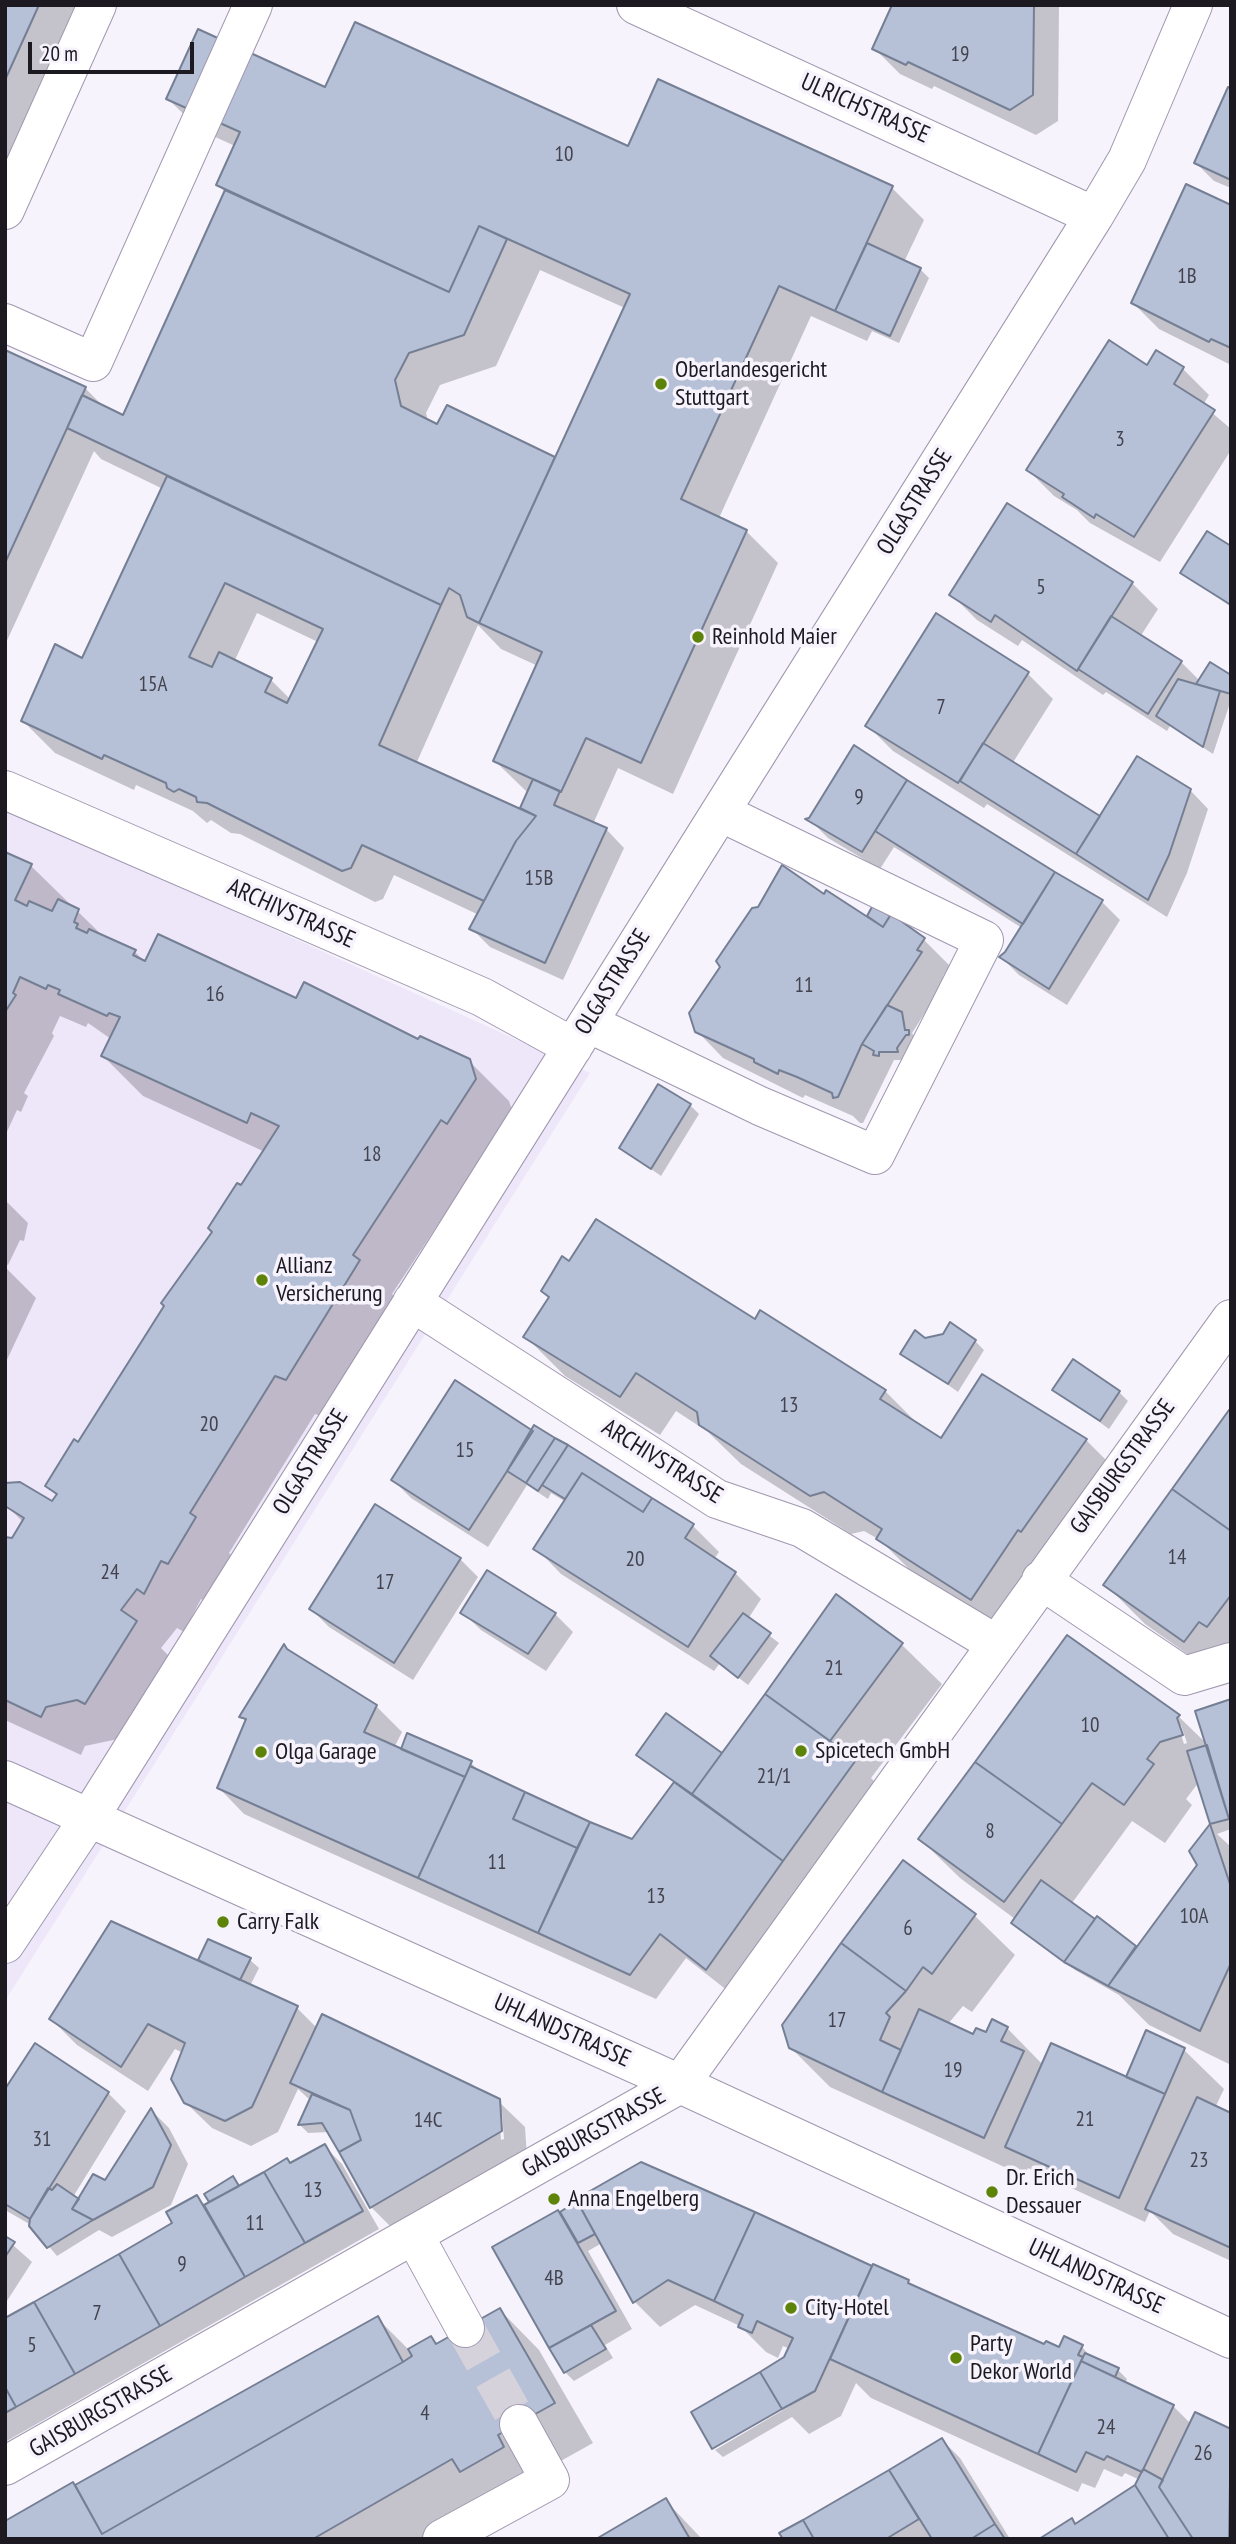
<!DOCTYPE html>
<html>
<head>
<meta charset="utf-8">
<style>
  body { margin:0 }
  #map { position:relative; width:1236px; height:2544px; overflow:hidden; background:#f6f3fd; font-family:"PT Sans Narrow",sans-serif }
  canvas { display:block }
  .frame { position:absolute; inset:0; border:7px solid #1c1921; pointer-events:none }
  .scale { position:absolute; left:28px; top:42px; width:166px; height:32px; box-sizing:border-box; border:4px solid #1c1921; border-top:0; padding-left:9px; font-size:21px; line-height:24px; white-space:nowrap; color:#1c1921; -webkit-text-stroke:5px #f6f3fd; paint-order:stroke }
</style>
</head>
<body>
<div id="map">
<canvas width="1236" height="2544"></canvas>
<div class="frame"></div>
<div class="scale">20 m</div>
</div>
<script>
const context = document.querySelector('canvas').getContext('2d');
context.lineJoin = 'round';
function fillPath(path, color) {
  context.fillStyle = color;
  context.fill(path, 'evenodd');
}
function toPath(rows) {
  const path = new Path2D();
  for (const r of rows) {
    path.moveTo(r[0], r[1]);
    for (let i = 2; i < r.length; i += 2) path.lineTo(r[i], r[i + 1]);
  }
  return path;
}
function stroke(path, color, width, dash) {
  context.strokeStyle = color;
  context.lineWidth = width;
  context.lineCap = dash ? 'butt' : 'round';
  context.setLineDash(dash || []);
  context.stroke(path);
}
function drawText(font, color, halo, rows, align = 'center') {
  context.font = font + ' "PT Sans Narrow",sans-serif';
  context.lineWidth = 7;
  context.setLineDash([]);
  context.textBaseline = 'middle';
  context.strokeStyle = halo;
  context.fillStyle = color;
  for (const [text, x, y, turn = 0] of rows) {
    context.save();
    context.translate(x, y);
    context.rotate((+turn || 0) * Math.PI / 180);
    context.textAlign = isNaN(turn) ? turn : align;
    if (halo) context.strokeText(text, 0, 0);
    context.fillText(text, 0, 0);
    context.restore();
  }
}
const built = toPath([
  [5,807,590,1073,5,2001]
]);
const shadow = toPath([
  [5,5,86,5,5,180],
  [894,5,1059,5,1058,121,1036,135,934,86,932,89,900,74,874,48],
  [325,89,629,149,892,188,924,220,904,262,920,269,929,278,899,343,872,331,867,341,811,316,719,518,746,531,778,563,673,794,618,768,593,824,606,829,624,848,563,980,490,947,472,929,479,915,394,875,383,899,375,902,240,834,231,833,211,820,207,823,193,811,136,785,134,790,55,753,23,721,83,660,163,489,101,459,94,451,5,645,5,352,85,388,104,407,124,417,226,193,218,185,235,146,200,130,168,99],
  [540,270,625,308,556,460,447,408,438,426,428,421,426,413,440,385,496,366],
  [257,613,318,642,291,700,271,680,234,662],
  [478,625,501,649,538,666,495,761,528,793,522,808,528,814,416,764],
  [1231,90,1231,188,1214,181,1196,163],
  [1231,207,1231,365,1159,329,1133,303],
  [1157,352,1183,369,1209,395,1203,405,1231,429,1231,450,1160,562,1090,523,1077,510,1054,496,1028,470,1148,367],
  [1231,549,1231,607,1182,572],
  [1132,583,1158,609,1140,637,1181,662,1200,681,1231,677,1231,700,1213,754,1170,726,1167,731,1106,692,1103,695,1022,640,1018,646,977,620,952,595],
  [1027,673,1053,699,1012,764,1101,818,1190,790,1208,809,1187,873,1167,917,987,804,984,808,893,751,868,726],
  [855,748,1102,902,1120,920,1067,1005,1019,975,1001,957,1022,928,894,847,880,869,828,838,810,820],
  [5,854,31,866,107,940,135,952,146,963,297,1000,469,1061,509,1101,515,1119,481,1159,392,1294,399,1301,326,1418,315,1414,229,1553,234,1558,208,1603,201,1599,184,1632,177,1628,161,1648,175,1662,118,1739,85,1746,81,1755,5,1720,5,1540,13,1541,23,1522,5,1504,5,1486,11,1483,19,1483,53,1504,57,1496,47,1486,78,1444,265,1152,143,1096,103,1056,111,1039,88,1023,86,1027,60,1016,52,1033,54,1036,24,1093,28,1096,21,1112,17,1110,5,1136],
  [824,896,875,922,869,916,892,917,924,940,950,966,943,976,946,980,912,1033,917,1041,906,1060,894,1060,863,1123,860,1123,853,1116,805,1095,803,1098,723,1058,697,1031],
  [690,1105,699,1114,661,1176,621,1148],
  [5,1200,28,1223,24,1241,20,1240,8,1265,5,1264],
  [570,1263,755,1322,885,1391,921,1427,942,1440,982,1376,1086,1440,1126,1480,1012,1638,918,1578,880,1540,864,1531,851,1534,741,1464,708,1432,676,1411,660,1435,565,1376,526,1337,550,1298,543,1291],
  [5,1267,36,1298,5,1364],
  [925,1340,975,1341,984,1350,958,1392,903,1353],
  [1055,1390,1119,1392,1128,1401,1109,1429],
  [1231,1413,1231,1671,1224,1680,1145,1624,1106,1585],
  [534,1427,693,1526,719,1552,714,1559,735,1573,761,1599,748,1619,779,1643,748,1685,720,1663,714,1671,561,1574,536,1548,566,1502,551,1493,548,1499,527,1485,488,1547,411,1498,393,1480,538,1436],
  [460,1559,478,1577,413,1680,329,1627,311,1609],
  [837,1596,902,1645,942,1684,871,1778,894,1801,733,1995,686,1958,656,1999,244,1814,219,1788,247,1722,241,1716,291,1654,376,1706,402,1732,394,1748,471,1763,480,1772,633,1841,675,1783,639,1754,722,1755],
  [462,1612,555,1614,573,1632,546,1671,481,1630],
  [1231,1701,1231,1829,1217,1834,1231,1847,1231,2065,1149,2025,1119,1995,1075,1970,1022,1931,1013,1923,1015,1919,960,1878,920,1839,1178,1716,1208,1745],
  [1178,1725,1181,1725,1187,1743,1184,1744],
  [1199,1782,1212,1824,1191,1851,1199,1865,1137,1949,1072,1903,1132,1821,1165,1843,1192,1805,1186,1799],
  [903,1862,975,1916,1015,1955,972,2012,963,2006,948,2024,974,2037,1007,2028,1043,2065,1127,2079,1184,2050,1224,2089,1215,2108,1231,2115,1231,2261,1173,2234,1150,2211,1145,2222,1028,2168,1024,2176,830,2087,790,2047],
  [200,1960,250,1960,259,1968,250,1986,297,2008,317,2028,498,2101,525,2127,527,2157,397,2233,371,2207,329,2132,308,2133,300,2125,311,2101,298,2089,278,2132,251,2146,212,2128,185,2102,183,2053,175,2049,148,2091,77,2045,51,2019,207,1966],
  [499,2112,502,2112,504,2139,501,2140],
  [5,2092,108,2093,126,2111,73,2197,79,2201,106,2182,151,2110,169,2128,188,2164,171,2205,112,2237,99,2230,57,2256,31,2225,5,2210],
  [324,2146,342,2164,379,2229,5,2442,5,2319,175,2223,197,2197,206,2206,212,2203,207,2195,233,2178,241,2186,292,2165],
  [641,2164,873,2269,874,2266,908,2282,915,2288,1045,2347,1060,2350,1082,2347,1093,2359,1118,2370,1127,2379,1125,2384,1173,2406,1191,2424,1231,2431,1231,2539,1042,2539,1071,2520,1076,2525,1134,2488,1140,2480,1125,2473,1122,2477,1104,2469,1095,2488,1082,2483,1078,2492,871,2398,856,2383,841,2416,809,2434,792,2417,723,2457,715,2450,790,2406,789,2403,714,2448,693,2413,786,2359,790,2349,783,2346,778,2358,766,2352,740,2326,695,2305,660,2327,634,2301,602,2243,588,2251,632,2329,605,2345,613,2358,574,2381,565,2372,495,2248,560,2214],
  [5,2238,32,2262,5,2304],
  [500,2310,539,2350,593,2443,421,2539,5,2539,73,2484,76,2487,378,2319,409,2350,430,2338,438,2345],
  [942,2440,960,2458,1010,2539,785,2539,804,2521],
  [666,2501,702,2539,599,2539]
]);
const building = toPath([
  [5,5,39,5,5,80,5,5],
  [892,5,1034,5,1033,95,1010,110,908,62,906,65,872,49,892,5],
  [355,22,628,146,658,79,893,186,835,311,779,286,681,499,747,530,641,763,586,738,561,792,493,761,542,652,479,623,630,294,479,226,449,292,216,185,240,132,166,99,198,29,325,87,355,22],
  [1228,87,1231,88,1231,180,1194,163,1228,87],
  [1186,184,1231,205,1231,348,1211,339,1209,342,1131,303,1186,184],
  [225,190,449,292,479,226,507,239,464,335,409,353,395,380,401,406,437,424,447,405,555,457,479,623,467,617,460,595,449,588,441,605,67,428,82,395,123,415,225,190],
  [867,243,921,268,890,336,835,311,867,243],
  [1109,340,1147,365,1156,350,1184,367,1174,384,1215,410,1134,537,1096,514,1094,518,1062,497,1064,494,1026,470,1109,340],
  [5,350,86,387,5,563,5,350],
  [167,476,441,605,379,745,536,816,516,841,484,901,362,845,351,868,342,871,207,803,197,802,196,797,179,789,174,792,167,788,166,783,104,755,102,759,21,721,55,644,82,658,167,476],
  [225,583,323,629,287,703,265,692,272,678,219,652,212,667,189,657,225,583],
  [1007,503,1133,582,1077,671,995,615,991,622,949,595,1007,503],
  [1207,531,1231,546,1231,605,1180,573,1207,531],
  [936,613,1029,672,958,783,865,726,936,613],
  [1111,616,1182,661,1148,714,1078,669,1111,616],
  [1210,662,1231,675,1231,694,1196,684,1210,662],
  [1178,679,1220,691,1203,747,1156,716,1178,679],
  [983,743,1100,816,1076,854,960,781,983,743],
  [854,745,907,780,862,852,805,819,809,818,854,745],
  [1137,756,1191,789,1169,855,1148,900,1076,854,1137,756],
  [533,779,560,791,554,805,607,828,545,963,469,929,516,841,536,816,520,808,533,779],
  [907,780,1055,872,1023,924,875,831,907,780],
  [5,852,32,864,15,900,27,906,29,901,52,911,58,899,79,909,74,922,78,924,76,928,87,933,89,929,136,950,133,955,145,961,158,934,296,998,304,982,418,1039,420,1036,470,1059,476,1079,447,1124,441,1120,353,1255,360,1260,286,1380,275,1376,190,1513,196,1517,168,1564,161,1561,144,1594,137,1589,121,1610,137,1621,85,1704,77,1700,46,1707,41,1717,5,1700,5,1537,12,1538,24,1518,5,1506,5,1483,20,1482,52,1501,57,1494,45,1486,74,1439,78,1442,164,1306,161,1303,212,1232,208,1228,237,1183,241,1185,279,1126,251,1113,247,1123,101,1056,120,1017,109,1013,107,1016,58,994,60,990,48,985,46,989,20,977,13,993,16,995,5,1012,5,852],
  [782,865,824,894,826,890,883,927,891,914,925,938,917,950,922,952,862,1044,838,1097,833,1098,832,1093,797,1077,779,1070,778,1074,754,1062,754,1059,695,1032,689,1013,720,967,716,961,752,908,758,907,782,865],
  [1055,872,1103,900,1049,989,999,957,1005,952,1055,872],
  [873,905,890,916,883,927,867,916,873,905],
  [887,1005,902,1012,905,1030,909,1030,909,1035,906,1035,897,1048,898,1052,879,1052,879,1056,873,1055,874,1051,862,1044,887,1005],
  [658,1084,691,1104,651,1169,619,1148,658,1084],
  [596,1219,755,1319,760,1310,886,1390,880,1399,941,1438,982,1374,1087,1439,1021,1532,1018,1530,971,1600,876,1539,882,1529,824,1492,810,1496,699,1425,697,1412,636,1373,620,1397,523,1337,549,1297,541,1291,552,1273,562,1256,569,1261,596,1219],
  [950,1322,976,1340,948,1384,900,1354,915,1330,925,1338,943,1334,950,1322],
  [1073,1359,1120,1391,1100,1421,1052,1390,1073,1359],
  [455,1380,533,1431,469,1530,391,1480,455,1380],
  [1229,1410,1231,1411,1231,1531,1172,1489,1229,1410],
  [534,1425,555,1438,526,1483,507,1471,534,1425],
  [555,1438,568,1445,538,1491,526,1483,555,1438],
  [568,1445,652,1498,643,1512,582,1473,565,1499,542,1485,568,1445],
  [582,1473,643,1512,652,1498,694,1524,685,1538,736,1572,688,1647,533,1549,582,1473],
  [1172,1489,1231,1531,1231,1595,1207,1627,1199,1622,1184,1642,1103,1585,1172,1489],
  [375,1504,461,1558,394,1663,309,1609,375,1504],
  [487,1570,556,1613,528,1654,460,1613,487,1570],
  [836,1594,903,1643,830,1741,765,1694,836,1594],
  [743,1613,771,1633,738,1678,710,1656,743,1613],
  [1067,1635,1180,1715,1177,1718,1183,1735,1160,1742,1147,1759,1154,1764,1124,1805,1092,1783,1062,1824,975,1762,1067,1635],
  [284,1644,287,1649,377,1705,364,1732,465,1777,418,1878,217,1788,246,1719,239,1717,284,1644],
  [765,1694,856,1760,783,1861,692,1794,765,1694],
  [1231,1699,1231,1818,1229,1819,1195,1711,1231,1699],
  [666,1713,722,1753,692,1794,636,1755,666,1713],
  [407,1733,472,1761,465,1777,401,1749,407,1733],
  [1207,1745,1229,1819,1210,1824,1187,1751,1207,1745],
  [975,1762,1062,1824,1004,1902,918,1839,975,1762],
  [470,1766,525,1792,513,1819,577,1848,538,1933,418,1878,470,1766],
  [674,1782,783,1861,706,1970,660,1934,630,1975,538,1933,590,1822,632,1839,674,1782],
  [525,1792,590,1822,577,1848,513,1819,525,1792],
  [1210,1824,1231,1887,1231,1963,1200,2031,1108,1986,1197,1865,1189,1851,1210,1824],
  [903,1860,976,1914,932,1974,923,1967,906,1991,841,1943,903,1860],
  [1041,1880,1095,1919,1064,1962,1011,1923,1041,1880],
  [1097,1916,1136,1946,1108,1986,1064,1962,1097,1916],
  [111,1921,298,2006,252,2107,225,2121,184,2103,171,2079,185,2043,148,2024,121,2067,49,2019,111,1921],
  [208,1939,251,1958,240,1980,198,1960,208,1939],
  [841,1943,906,1991,886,2013,890,2017,880,2040,901,2050,882,2092,789,2048,782,2025,841,1943],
  [919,2009,973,2034,976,2028,986,2032,992,2019,1008,2027,1001,2041,1024,2051,984,2138,882,2092,919,2009],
  [322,2014,500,2099,502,2131,370,2208,339,2152,361,2140,350,2110,290,2083,322,2014],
  [1146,2030,1185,2048,1165,2094,1126,2077,1146,2030],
  [35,2043,109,2092,30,2219,5,2204,5,2089,35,2043],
  [1051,2043,1165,2094,1119,2198,1005,2147,1051,2043],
  [312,2094,350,2110,361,2140,339,2152,322,2123,298,2125,312,2094],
  [1197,2097,1231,2113,1231,2248,1145,2209,1197,2097],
  [151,2108,171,2145,153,2187,93,2220,72,2209,93,2174,105,2180,151,2108],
  [325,2144,363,2211,305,2243,264,2172,287,2158,290,2163,325,2144],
  [641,2162,755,2212,714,2301,668,2280,633,2303,576,2199,641,2162],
  [264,2172,305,2243,245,2277,204,2205,264,2172],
  [233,2176,239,2186,209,2202,204,2194,233,2176],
  [57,2184,79,2199,72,2209,93,2220,47,2248,29,2226,30,2219,48,2188,52,2190,57,2184],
  [197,2195,245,2277,160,2326,119,2254,172,2223,166,2212,197,2195],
  [577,2201,595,2234,578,2243,560,2212,577,2201],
  [558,2210,616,2311,549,2348,492,2247,558,2210],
  [755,2212,872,2266,815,2391,782,2409,760,2372,784,2357,793,2338,757,2321,752,2333,738,2327,743,2315,714,2301,755,2212],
  [5,2236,15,2242,5,2257,5,2236],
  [119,2254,160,2326,75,2374,34,2302,119,2254],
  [873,2264,909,2280,908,2283,1044,2344,1046,2341,1059,2347,1064,2336,1083,2345,1078,2355,1083,2357,1038,2454,830,2359,873,2264],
  [34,2302,75,2374,16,2407,5,2387,5,2318,34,2302],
  [500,2308,555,2403,498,2435,504,2447,460,2472,452,2459,313,2539,5,2539,5,2521,73,2482,102,2534,403,2362,412,2356,408,2349,431,2336,436,2344,500,2308],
  [378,2316,403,2362,102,2534,75,2485,378,2316],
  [591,2325,606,2349,564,2373,549,2348,591,2325],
  [1085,2353,1119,2368,1115,2377,1081,2361,1085,2353],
  [1081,2361,1174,2405,1142,2472,1107,2456,1104,2460,1086,2452,1076,2472,1038,2454,1081,2361],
  [760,2372,782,2409,712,2449,691,2412,760,2372],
  [5,2387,16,2407,5,2413,5,2387],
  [1195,2412,1231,2429,1229,2539,1193,2539,1159,2487,1195,2412],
  [942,2438,995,2524,971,2539,932,2539,889,2470,942,2438],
  [1143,2469,1163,2480,1159,2487,1193,2539,1169,2539,1135,2485,1143,2469],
  [889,2470,919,2519,886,2539,814,2539,803,2520,889,2470],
  [1135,2485,1169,2539,1039,2539,1072,2518,1075,2524,1135,2485],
  [666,2498,690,2539,596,2539,666,2498],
  [803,2520,814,2539,783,2539,779,2533,803,2520],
  [995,2524,1005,2539,971,2539,995,2524]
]);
const minorTunnel = toPath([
  [465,2328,519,2424]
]);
const minor = toPath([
  [636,5,1094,216],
  [5,210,97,5],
  [5,323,93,362,253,5],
  [5,790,482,997,573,1047],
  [588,1023,760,1106,875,1155,984,940,720,812],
  [412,1302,717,1499,802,1528,996,1644],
  [1041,1580,1184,1676,1231,1662],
  [5,1780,680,2084,1231,2339],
  [5,1944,89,1818,1094,216,1127,160,1193,5],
  [414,2235,465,2328],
  [5,2466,680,2084,1231,1319],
  [442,2539,550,2480,519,2424]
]);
const markers = [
  [661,384,7,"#5d8408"],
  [698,637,7,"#5d8408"],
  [262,1280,7,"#5d8408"],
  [801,1751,7,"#5d8408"],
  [261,1752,7,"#5d8408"],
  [223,1922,7,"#5d8408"],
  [992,2192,7,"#5d8408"],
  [554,2199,7,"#5d8408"],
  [791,2308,7,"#5d8408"],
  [956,2358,7,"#5d8408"]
];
const numberNames = [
  ["19",960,55],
  ["10",564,155],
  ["1B",1187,277],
  ["3",1120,440],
  ["5",1041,588],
  ["15A",153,685],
  ["7",941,708],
  ["9",859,798],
  ["15B",539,879],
  ["11",804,986],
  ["16",215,995],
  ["18",372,1155],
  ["13",789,1406],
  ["20",209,1425],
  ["15",465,1451],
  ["14",1177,1558],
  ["20",635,1560],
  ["24",110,1573],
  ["17",385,1583],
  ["21",834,1669],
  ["10",1090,1726],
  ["21/1",774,1777],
  ["8",990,1832],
  ["11",497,1863],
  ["13",656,1897],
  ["10A",1194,1917],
  ["6",908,1929],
  ["17",837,2021],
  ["19",953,2071],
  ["21",1085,2120],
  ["14C",428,2121],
  ["31",42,2140],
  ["23",1199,2161],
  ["13",313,2191],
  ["11",255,2224],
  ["9",182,2265],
  ["4B",554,2279],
  ["7",97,2314],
  ["5",32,2346],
  ["4",425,2414],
  ["24",1106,2428],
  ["26",1203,2454]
];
const streetNames = [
  ["ULRICHSTRASSE",865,109,24],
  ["OLGASTRASSE",915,502,-58],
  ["ARCHIVSTRASSE",291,914,24],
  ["OLGASTRASSE",613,982,-58],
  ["OLGASTRASSE",311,1462,-58],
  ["ARCHIVSTRASSE",662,1462,32],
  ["GAISBURGSTRASSE",1123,1467,-54],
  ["UHLANDSTRASSE",562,2031,24],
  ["GAISBURGSTRASSE",594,2133,-29],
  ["UHLANDSTRASSE",1096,2277,25],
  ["GAISBURGSTRASSE",101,2412,-30]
];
const poiNames = [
  ["Oberlandesgericht",675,370],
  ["Stuttgart",675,398],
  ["Reinhold Maier",712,637],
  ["Allianz",276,1266],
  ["Versicherung",276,1294],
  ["Spicetech GmbH",815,1751],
  ["Olga Garage",275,1752],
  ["Carry Falk",237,1922],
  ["Dr. Erich",1006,2178],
  ["Dessauer",1006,2206],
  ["Anna Engelberg",568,2199],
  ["City-Hotel",805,2308],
  ["Party",970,2344],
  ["Dekor World",970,2372]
];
fillPath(built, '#eee7fa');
fillPath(shadow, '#0003');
fillPath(building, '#b6c0d7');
stroke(building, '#757f94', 2);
stroke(minorTunnel, '#d5d2dc', 38, [38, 19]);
stroke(minor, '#a098af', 40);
stroke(minor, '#fff', 38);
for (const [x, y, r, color] of markers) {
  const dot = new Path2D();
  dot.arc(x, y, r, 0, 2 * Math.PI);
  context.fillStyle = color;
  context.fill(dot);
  stroke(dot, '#f6f3fd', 2.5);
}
drawText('21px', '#42434e', null, numberNames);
drawText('24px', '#1c1921', '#f6f3fd', streetNames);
drawText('24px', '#1c1921', '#f6f3fd', poiNames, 'left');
</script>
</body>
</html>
